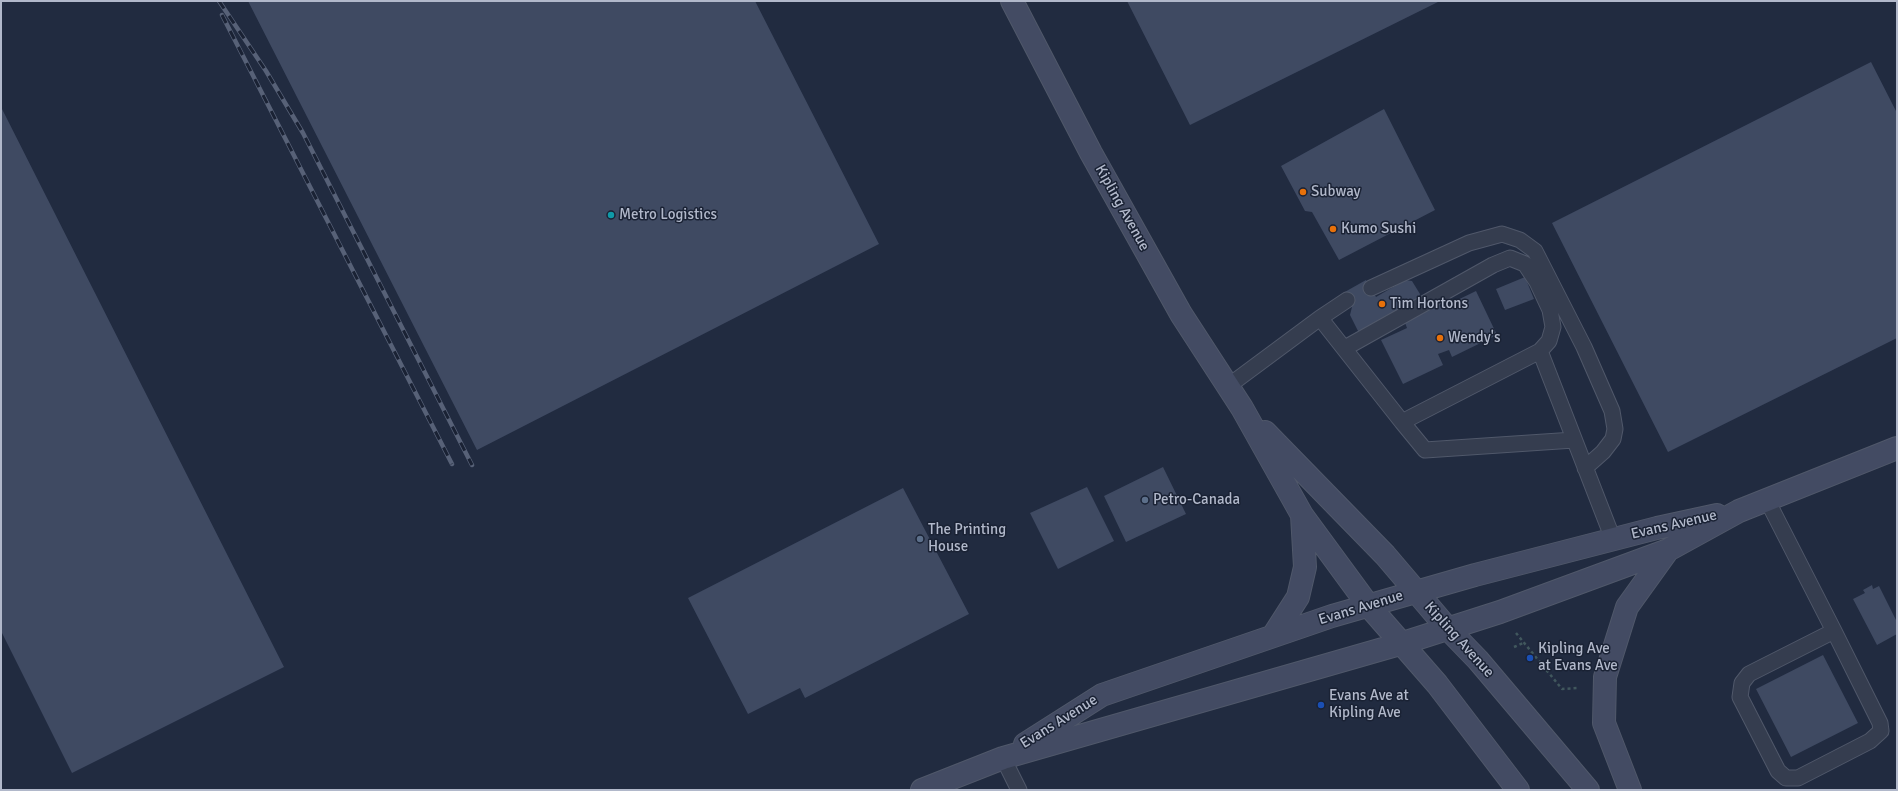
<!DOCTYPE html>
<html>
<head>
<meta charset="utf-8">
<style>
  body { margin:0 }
  #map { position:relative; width:1898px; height:791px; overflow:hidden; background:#212b40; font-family:Signika,sans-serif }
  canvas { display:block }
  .frame { position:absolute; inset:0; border:2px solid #b1b8ca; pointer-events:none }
</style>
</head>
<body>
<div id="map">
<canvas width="1898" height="791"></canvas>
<div class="frame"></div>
</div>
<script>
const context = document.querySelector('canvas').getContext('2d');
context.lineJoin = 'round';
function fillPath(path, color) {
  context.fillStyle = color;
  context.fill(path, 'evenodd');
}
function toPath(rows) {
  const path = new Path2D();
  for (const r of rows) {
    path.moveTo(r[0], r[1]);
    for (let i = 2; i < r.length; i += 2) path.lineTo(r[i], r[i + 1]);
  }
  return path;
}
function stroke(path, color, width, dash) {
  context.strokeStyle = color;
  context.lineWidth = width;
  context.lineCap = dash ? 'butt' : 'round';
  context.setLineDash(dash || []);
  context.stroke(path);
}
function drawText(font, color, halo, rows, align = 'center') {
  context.font = font + ' Signika,sans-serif';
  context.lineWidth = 3;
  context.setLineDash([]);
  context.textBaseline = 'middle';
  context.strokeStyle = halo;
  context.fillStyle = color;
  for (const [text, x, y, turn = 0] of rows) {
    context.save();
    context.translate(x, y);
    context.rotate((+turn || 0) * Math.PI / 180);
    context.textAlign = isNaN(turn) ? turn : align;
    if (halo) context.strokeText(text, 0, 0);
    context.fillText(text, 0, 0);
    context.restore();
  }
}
const building = toPath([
  [248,1,755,1,879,244,477,450],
  [1127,1,1440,1,1190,125],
  [1871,62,1897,113,1897,338,1668,452,1552,223],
  [1,107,284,667,72,773,1,631],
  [1384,109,1435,210,1339,260,1312,212,1305,211,1281,166],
  [1525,277,1534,299,1505,310,1496,289],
  [1366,280,1376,297,1405,280,1412,281,1420,294,1418,302,1359,333,1350,315,1352,307,1343,293],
  [1476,291,1497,335,1452,357,1449,350,1438,354,1443,365,1403,384,1381,340,1407,328,1404,320,1439,303,1441,308],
  [1163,467,1186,514,1126,542,1104,496],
  [1087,487,1114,541,1058,569,1030,513],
  [903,488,969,614,805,698,800,688,748,714,688,598],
  [1872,585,1873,589,1879,586,1897,622,1897,634,1877,645,1853,599,1865,593,1863,590],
  [1823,655,1858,723,1791,757,1756,689]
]);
const path = toPath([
  [1516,633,1562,689,1578,688],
  [1514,647,1523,643]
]);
const service = toPath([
  [1371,288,1469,243,1502,234,1520,240,1535,251,1584,347,1612,411,1615,429,1613,439,1603,452,1585,468],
  [1320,318,1347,300],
  [1345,348,1493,265,1510,258,1525,264,1537,282,1550,310,1553,327,1549,341,1540,351],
  [1227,387,1320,318,1402,422],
  [1574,440,1425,450,1402,422,1540,351,1613,539],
  [1767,500,1834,631,1880,723,1881,731,1870,741,1798,778,1786,778,1778,771,1740,697,1742,683,1749,674,1834,631],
  [1003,758,1019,790]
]);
const secondary = toPath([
  [1012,1,1091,153,1181,314,1242,408,1302,515,1368,605,1437,684,1518,790],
  [1265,432,1385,555,1448,629,1478,660,1588,790],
  [1273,636,1298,597,1305,567,1302,515],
  [1025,744,1102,695,1332,616,1475,575,1657,528,1717,515],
  [922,790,1003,758,1400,644,1500,612,1668,550,1739,511,1897,448],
  [1630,790,1604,723,1605,677,1627,607,1668,550]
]);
const rail = toPath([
  [219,1,266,71,303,133,472,465],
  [222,15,452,464]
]);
const markers = [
  [1303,192,4,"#e8710a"],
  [611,215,4,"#0f9aa8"],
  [1333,229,4,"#e8710a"],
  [1382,304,4,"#e8710a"],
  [1440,338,4,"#e8710a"],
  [1145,500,4,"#5c6f8a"],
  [920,539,4,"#5c6f8a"],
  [1530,658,4,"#1a4fb4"],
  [1321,705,4,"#1a4fb4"]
];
const poiNames = [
  ["Subway",1311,192],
  ["Metro Logistics",619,215],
  ["Kumo Sushi",1341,229],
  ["Tim Hortons",1390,304],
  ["Wendy's",1448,338],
  ["Petro-Canada",1153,500],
  ["The Printing",928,530],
  ["House",928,547],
  ["Kipling Ave",1538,649],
  ["at Evans Ave",1538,666],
  ["Evans Ave at",1329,696],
  ["Kipling Ave",1329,713]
];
const streetNames = [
  ["Kipling Avenue",1122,208,61],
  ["Evans Avenue",1674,525,-13],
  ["Evans Avenue",1361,608,-17],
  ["Kipling Avenue",1459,640,48],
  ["Evans Avenue",1059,722,-32]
];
fillPath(building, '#3f4a62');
stroke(service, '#50586a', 17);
stroke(secondary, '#50586a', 24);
stroke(path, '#41575d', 2.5, [3, 3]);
stroke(service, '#353d4f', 15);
stroke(secondary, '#434b63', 22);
stroke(rail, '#576177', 4.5);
stroke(rail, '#1a2234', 3, [9]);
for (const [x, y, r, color] of markers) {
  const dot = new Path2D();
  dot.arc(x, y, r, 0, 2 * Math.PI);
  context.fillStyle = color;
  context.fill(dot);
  stroke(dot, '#1a2234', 1.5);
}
drawText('15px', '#b1b8ca', '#1a2234', poiNames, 'left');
drawText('15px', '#b1b8ca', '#1a2234', streetNames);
</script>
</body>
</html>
